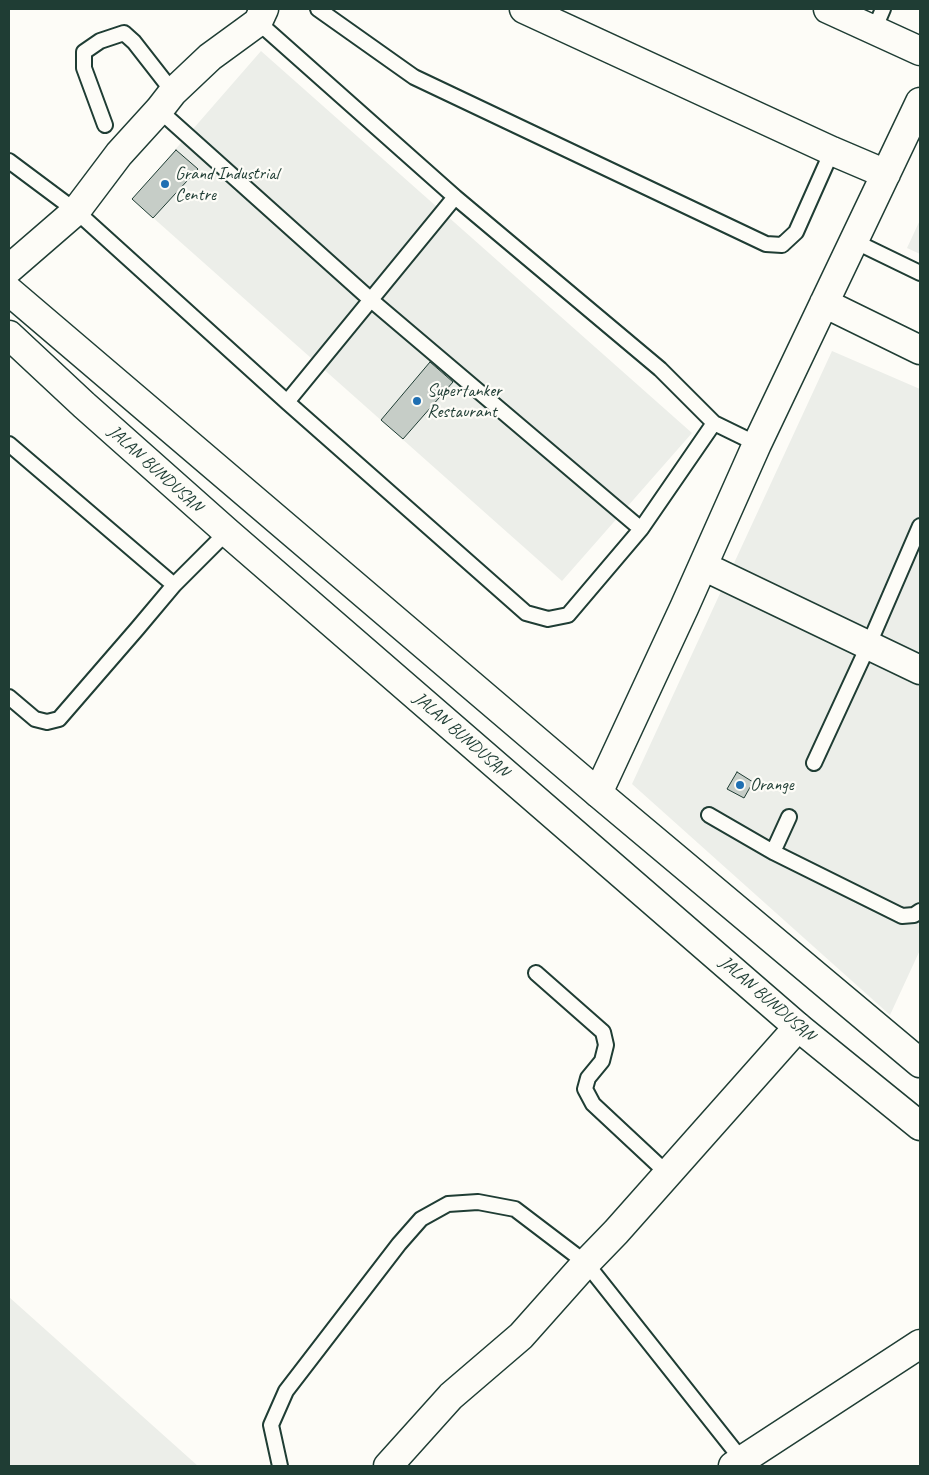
<!DOCTYPE html>
<html>
<head>
<meta charset="utf-8">
<style>
  body { margin:0 }
  #map { position:relative; width:929px; height:1475px; overflow:hidden; background:#fdfcf7; font-family:Caveat,sans-serif }
  canvas { display:block }
  .frame { position:absolute; inset:0; border:10px solid #1f3d34; pointer-events:none }
</style>
</head>
<body>
<div id="map">
<canvas width="929" height="1475"></canvas>
<div class="frame"></div>
</div>
<script>
const context = document.querySelector('canvas').getContext('2d');
context.lineJoin = 'round';
function fillPath(path, color) {
  context.fillStyle = color;
  context.fill(path, 'evenodd');
}
function toPath(rows) {
  const path = new Path2D();
  for (const r of rows) {
    path.moveTo(r[0], r[1]);
    for (let i = 2; i < r.length; i += 2) path.lineTo(r[i], r[i + 1]);
  }
  return path;
}
function stroke(path, color, width, dash) {
  context.strokeStyle = color;
  context.lineWidth = width;
  context.lineCap = dash ? 'butt' : 'round';
  context.setLineDash(dash || []);
  context.stroke(path);
}
function drawText(font, color, halo, rows, align = 'center') {
  context.font = font + ' Caveat,sans-serif';
  context.lineWidth = 4.5;
  context.setLineDash([]);
  context.textBaseline = 'middle';
  context.strokeStyle = halo;
  context.fillStyle = color;
  for (const [text, x, y, turn = 0] of rows) {
    context.save();
    context.translate(x, y);
    context.rotate((+turn || 0) * Math.PI / 180);
    context.textAlign = isNaN(turn) ? turn : align;
    if (halo) context.strokeText(text, 0, 0);
    context.fillText(text, 0, 0);
    context.restore();
  }
}
const built = toPath([
  [261,51,692,433,562,581,132,199],
  [920,220,920,254,907,248],
  [832,351,920,389,920,950,890,1015,632,784],
  [9,1297,198,1466,9,1466]
]);
const building = toPath([
  [176,150,198,169,153,218,132,199,176,150],
  [430,362,453,382,403,439,381,420,430,362],
  [737,772,753,782,744,798,727,789,737,772]
]);
const service = toPath([
  [318,9,414,77,766,244,782,245,796,232,832,151],
  [258,22,455,197,660,369,714,423,757,444],
  [874,30,883,9],
  [159,110,371,300,641,529],
  [105,125,84,68,84,52,100,41,124,33,134,42,173,92],
  [9,161,76,211,287,402,526,613,548,619,568,615,641,529,714,423],
  [854,241,920,273],
  [287,402,455,197],
  [9,444,174,585],
  [9,697,35,719,47,722,59,719,137,629,174,585,227,532],
  [814,763,869,644,920,526],
  [709,815,773,852,902,916,914,915,920,911],
  [773,852,789,817],
  [536,973,603,1032,606,1045,602,1061,588,1078,585,1089,593,1104,668,1174],
  [280,1466,271,1425,286,1391,399,1244,421,1219,448,1204,478,1202,515,1209,586,1263,742,1460]
]);
const minor = toPath([
  [524,9,832,151,886,174],
  [828,9,920,51],
  [9,269,76,211,119,154,159,110,173,92,210,57,258,22,264,9],
  [824,303,920,350],
  [703,566,920,670],
  [598,793,684,608,757,444,920,102],
  [388,1466,451,1396,521,1336,586,1263,616,1232,798,1027],
  [733,1466,920,1344]
]);
const secondary = toPath([
  [9,291,598,793,920,1063],
  [9,335,84,405,227,532,798,1027,920,1126]
]);
const markers = [
  [165,184,5,"#1f6fb2"],
  [417,401,5,"#1f6fb2"],
  [740,785,5,"#1f6fb2"]
];
const poiNames = [
  ["Grand Industrial",175,174],
  ["Centre",175,195],
  ["Supertanker",427,391],
  ["Restaurant",427,412],
  ["Orange",750,785]
];
const streetNames = [
  ["JALAN BUNDUSAN",155,469,42],
  ["JALAN BUNDUSAN",461,735,41],
  ["JALAN BUNDUSAN",767,999,41]
];
fillPath(built, '#eceee9');
fillPath(building, '#c6cdc7');
stroke(building, '#1f3d34', 1);
stroke(service, '#1f3d34', 18);
stroke(minor, '#1f3d34', 31);
stroke(secondary, '#1f3d34', 31);
stroke(service, '#fdfcf7', 14);
stroke(minor, '#fdfcf7', 28);
stroke(secondary, '#fdfcf7', 28);
for (const [x, y, r, color] of markers) {
  const dot = new Path2D();
  dot.arc(x, y, r, 0, 2 * Math.PI);
  context.fillStyle = color;
  context.fill(dot);
  stroke(dot, '#fdfcf7', 2);
}
drawText('18px', '#1f3d34', '#fdfcf7', poiNames, 'left');
drawText('18px', '#1f3d34', '#fdfcf7', streetNames);
</script>
</body>
</html>
